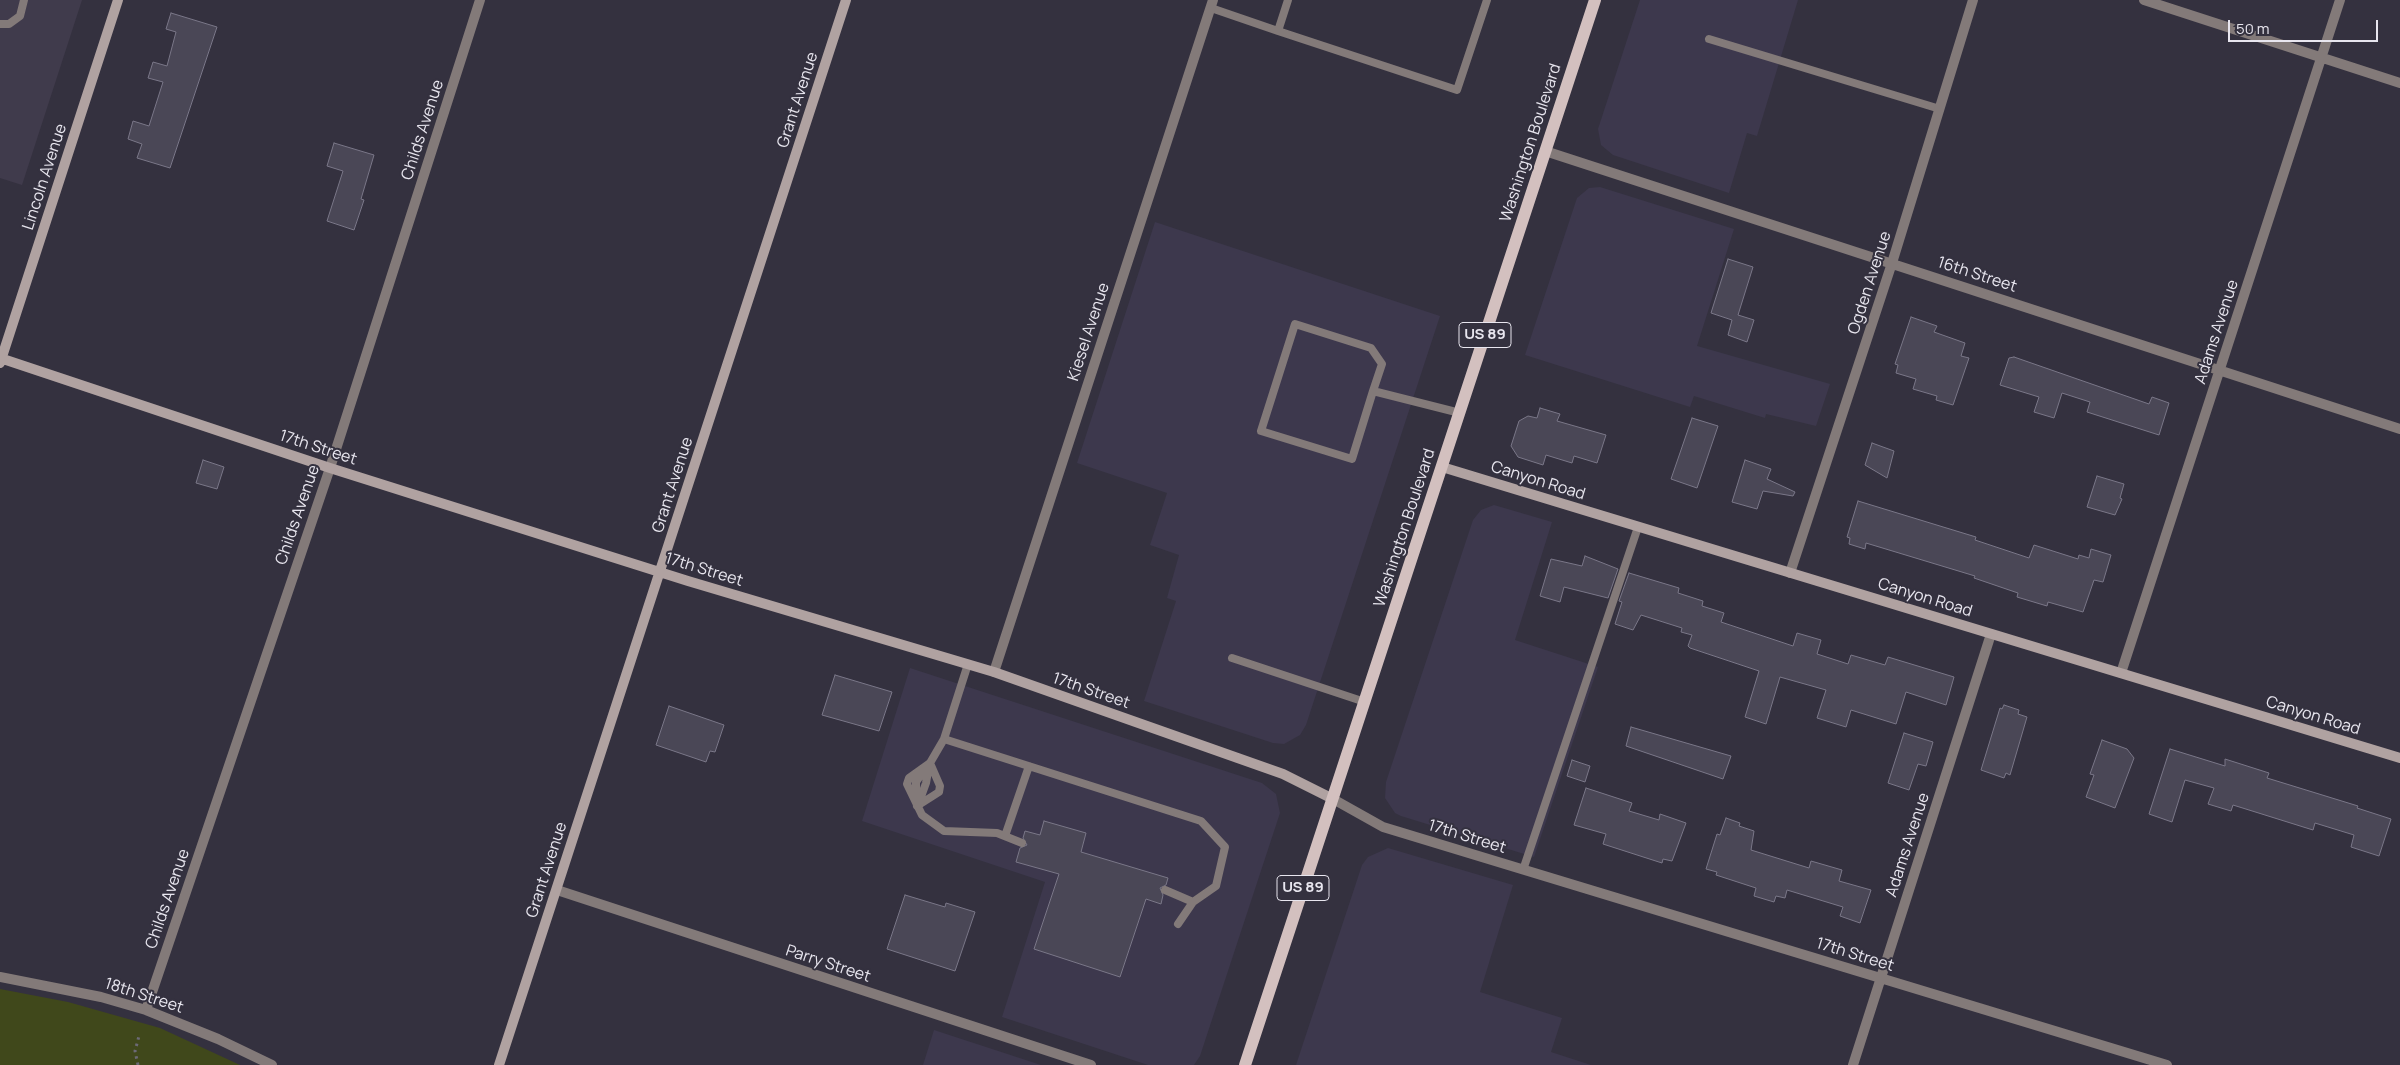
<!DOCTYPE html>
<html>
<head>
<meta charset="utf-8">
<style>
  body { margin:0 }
  #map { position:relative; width:2400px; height:1065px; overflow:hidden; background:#34313f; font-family:Manrope,sans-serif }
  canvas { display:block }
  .scale { position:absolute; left:2228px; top:20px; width:150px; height:22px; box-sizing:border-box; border:2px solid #e8e6ef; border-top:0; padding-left:6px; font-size:15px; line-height:18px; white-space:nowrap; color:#e8e6ef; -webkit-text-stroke:4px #34313f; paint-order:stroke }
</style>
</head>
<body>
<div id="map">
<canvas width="2400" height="1065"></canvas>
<div class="scale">50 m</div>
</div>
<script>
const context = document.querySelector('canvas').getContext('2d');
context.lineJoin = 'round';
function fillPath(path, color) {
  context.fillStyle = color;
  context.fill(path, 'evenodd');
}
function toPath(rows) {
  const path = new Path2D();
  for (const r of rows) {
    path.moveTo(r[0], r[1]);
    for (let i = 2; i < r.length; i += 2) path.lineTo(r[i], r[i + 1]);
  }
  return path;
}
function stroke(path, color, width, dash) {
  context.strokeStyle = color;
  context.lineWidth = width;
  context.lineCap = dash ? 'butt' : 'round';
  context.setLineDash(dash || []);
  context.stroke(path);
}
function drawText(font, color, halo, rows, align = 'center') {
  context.font = font + ' Manrope,sans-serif';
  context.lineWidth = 4;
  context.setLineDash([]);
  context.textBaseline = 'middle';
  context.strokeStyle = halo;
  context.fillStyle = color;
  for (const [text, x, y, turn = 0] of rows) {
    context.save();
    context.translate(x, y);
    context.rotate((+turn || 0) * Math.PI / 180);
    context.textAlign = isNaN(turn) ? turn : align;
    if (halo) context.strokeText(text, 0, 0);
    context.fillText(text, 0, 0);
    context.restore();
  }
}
const built = toPath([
  [1640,0,1798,0,1757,136,1747,133,1729,193,1613,155,1601,145,1598,129],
  [1600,187,1734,229,1697,346,1830,384,1816,426,1766,414,1765,418,1694,396,1690,407,1525,355,1577,198,1589,188],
  [1155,222,1440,316,1306,725,1300,735,1284,744,1273,743,1144,701,1176,601,1167,598,1179,555,1150,545,1167,493,1077,463],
  [1494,505,1552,522,1515,640,1598,667,1534,857,1401,816,1395,813,1385,798,1386,782,1473,520,1481,510],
  [910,668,1262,783,1276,794,1280,813,1200,1056,1194,1065,1148,1065,1002,1017,1045,882,862,821],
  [1388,848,1513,885,1480,992,1562,1018,1551,1052,1591,1065,1296,1065,1362,865,1368,857],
  [934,1030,1041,1065,923,1065]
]);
const industrial = toPath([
  [0,0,82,0,22,185,0,178]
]);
const green = toPath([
  [0,989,68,1002,160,1028,240,1065,0,1065]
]);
const building = toPath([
  [171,13,217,27,170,168,137,158,142,144,128,139,133,121,149,126,163,82,148,78,153,62,167,66,176,32,166,29,171,13],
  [334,143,374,155,361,199,364,200,354,230,327,221,343,171,327,166,334,143],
  [1728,259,1753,267,1738,315,1754,320,1747,342,1728,335,1732,320,1711,313,1728,259],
  [1911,317,1937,326,1934,332,1965,343,1961,356,1969,358,1953,405,1936,400,1937,396,1913,389,1916,379,1896,373,1898,365,1895,364,1911,317],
  [2014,357,2149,404,2152,397,2169,403,2159,435,2087,412,2090,402,2062,393,2054,418,2034,412,2039,397,2000,385,2009,358,2014,357],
  [1540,408,1560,414,1557,421,1606,435,1597,463,1574,456,1572,463,1546,455,1543,465,1518,457,1511,446,1519,421,1528,416,1537,418,1540,408],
  [1692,418,1718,426,1697,488,1671,479,1692,418],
  [1872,443,1894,451,1887,478,1865,465,1872,443],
  [203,460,224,467,217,489,196,483,203,460],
  [1745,460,1771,469,1767,479,1795,492,1793,496,1763,491,1757,509,1732,502,1745,460],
  [2097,476,2124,484,2120,498,2122,499,2115,515,2087,507,2097,476],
  [1858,501,1976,537,1975,540,2029,558,2034,545,2078,559,2079,555,2089,558,2091,549,2111,555,2103,582,2094,580,2083,612,2048,602,2047,606,2017,597,2018,593,1974,578,1975,576,1866,543,1865,549,1849,544,1850,538,1847,537,1858,501],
  [1585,556,1618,569,1608,598,1564,587,1560,602,1540,596,1551,559,1582,566,1585,556],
  [1629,573,1679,588,1678,593,1703,601,1702,606,1724,613,1721,622,1793,646,1797,633,1821,640,1817,654,1848,664,1851,655,1885,665,1888,657,1954,677,1946,705,1906,692,1896,724,1851,710,1846,727,1817,718,1826,690,1780,677,1766,724,1745,717,1759,671,1690,648,1688,646,1692,635,1681,632,1682,628,1641,615,1633,630,1615,624,1622,602,1619,601,1629,573],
  [835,675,892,692,879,731,822,715,835,675],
  [2004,705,2019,710,2018,714,2027,717,2010,775,2006,773,2004,778,1981,770,2000,708,2002,709,2004,705],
  [669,706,724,725,715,752,710,751,706,762,656,745,669,706],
  [1631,727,1731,756,1723,779,1626,746,1631,727],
  [1904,733,1933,742,1926,766,1918,764,1909,790,1888,783,1904,733],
  [2102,740,2127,749,2134,758,2115,808,2086,797,2094,775,2090,774,2102,740],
  [2170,749,2225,766,2225,759,2269,773,2267,778,2358,806,2357,808,2391,819,2379,856,2351,847,2354,835,2315,823,2313,830,2233,805,2231,811,2208,804,2214,788,2185,780,2172,822,2149,814,2170,749],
  [1572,760,1590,766,1585,782,1567,776,1572,760],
  [1586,788,1632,803,1629,811,1659,820,1660,814,1686,823,1672,861,1663,859,1662,863,1603,844,1606,834,1574,825,1586,788],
  [1726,818,1740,823,1739,826,1754,831,1751,850,1809,868,1811,861,1842,870,1839,881,1871,890,1860,923,1840,916,1843,907,1787,890,1785,898,1776,896,1774,902,1754,896,1756,888,1716,875,1717,872,1706,869,1717,834,1720,835,1726,818],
  [1044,821,1086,833,1081,852,1168,878,1166,885,1160,888,1163,895,1161,904,1146,899,1120,977,1034,949,1059,874,1016,862,1020,848,1027,845,1023,838,1025,831,1040,835,1044,821],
  [905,895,945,907,946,903,975,912,955,971,887,949,905,895]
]);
const path = toPath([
  [138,1065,135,1051,139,1036]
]);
const lane = toPath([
  [1211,8,1278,31,1288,0],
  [0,24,9,24,20,16,24,0],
  [1278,31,1457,90,1487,0],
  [1709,39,1940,109],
  [1373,391,1352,459,1261,431,1295,324,1371,348,1382,364,1373,391,1460,413],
  [1232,658,1365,702],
  [968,664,944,739,1201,821,1225,847,1216,886,1193,902,1178,924],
  [944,739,930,763,909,778,907,784,922,815,944,831,997,833,1022,843],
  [916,797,916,782,925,769],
  [918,805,926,783,929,765],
  [917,806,939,792,940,786,930,763],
  [1005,836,1029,766],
  [1523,870,1638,527],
  [1165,890,1193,902]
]);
const street = toPath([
  [2144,0,2400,83],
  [1545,151,2400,429],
  [1790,573,1892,263,1973,0],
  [994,672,1213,0],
  [2121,673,2340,0],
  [1333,799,1383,827,2167,1065],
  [557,890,1091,1065],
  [0,977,101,997,146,1010,218,1039,272,1065],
  [146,1010,330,468,480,0],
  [1853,1065,1991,634]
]);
const secondary = toPath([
  [0,358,330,468,688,581,994,672,1283,774,1333,799],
  [0,363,118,0],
  [1442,467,2400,758],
  [499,1065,846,0]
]);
const primary = toPath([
  [1245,1065,1595,0]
]);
const shields = [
  [1485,335,52],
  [1303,888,52]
];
const shieldNames = [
  ["US 89",1485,335],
  ["US 89",1303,888]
];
const streetNames = [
  ["Grant Avenue",798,100,-72],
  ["Childs Avenue",423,130,-72],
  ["Washington Boulevard",1531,143,-72],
  ["Lincoln Avenue",45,177,-72],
  ["16th Street",1977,275,18],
  ["Ogden Avenue",1870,283,-72],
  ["Kiesel Avenue",1089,332,-72],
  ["Adams Avenue",2217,332,-72],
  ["17th Street",318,448,18],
  ["Canyon Road",1538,481,17],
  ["Grant Avenue",673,485,-72],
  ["Childs Avenue",298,515,-71],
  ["Washington Boulevard",1405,528,-72],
  ["17th Street",704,570,17],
  ["Canyon Road",1925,598,17],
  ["17th Street",1091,691,19],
  ["Canyon Road",2313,716,17],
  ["17th Street",1467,837,17],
  ["Adams Avenue",1908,845,-72],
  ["Grant Avenue",547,870,-72],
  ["Childs Avenue",168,899,-71],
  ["17th Street",1855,955,17],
  ["Parry Street",828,964,18],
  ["18th Street",144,996,18]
];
fillPath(built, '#3d384d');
fillPath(industrial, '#403b4c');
fillPath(green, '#40481b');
fillPath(building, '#4a4756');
stroke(building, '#7a7788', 1);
stroke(path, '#6c6a76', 3, [2.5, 4]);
stroke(lane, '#837a79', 8);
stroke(street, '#837a79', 10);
stroke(secondary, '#b0a2a1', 10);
stroke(primary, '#d3c0bf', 12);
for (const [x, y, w] of shields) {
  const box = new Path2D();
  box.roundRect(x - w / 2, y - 12.5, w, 25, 4);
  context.fillStyle = '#34313f';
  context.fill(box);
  stroke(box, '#e8e6ef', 1);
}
drawText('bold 15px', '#e8e6ef', null, shieldNames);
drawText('16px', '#e8e6ef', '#34313f', streetNames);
</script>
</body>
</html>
